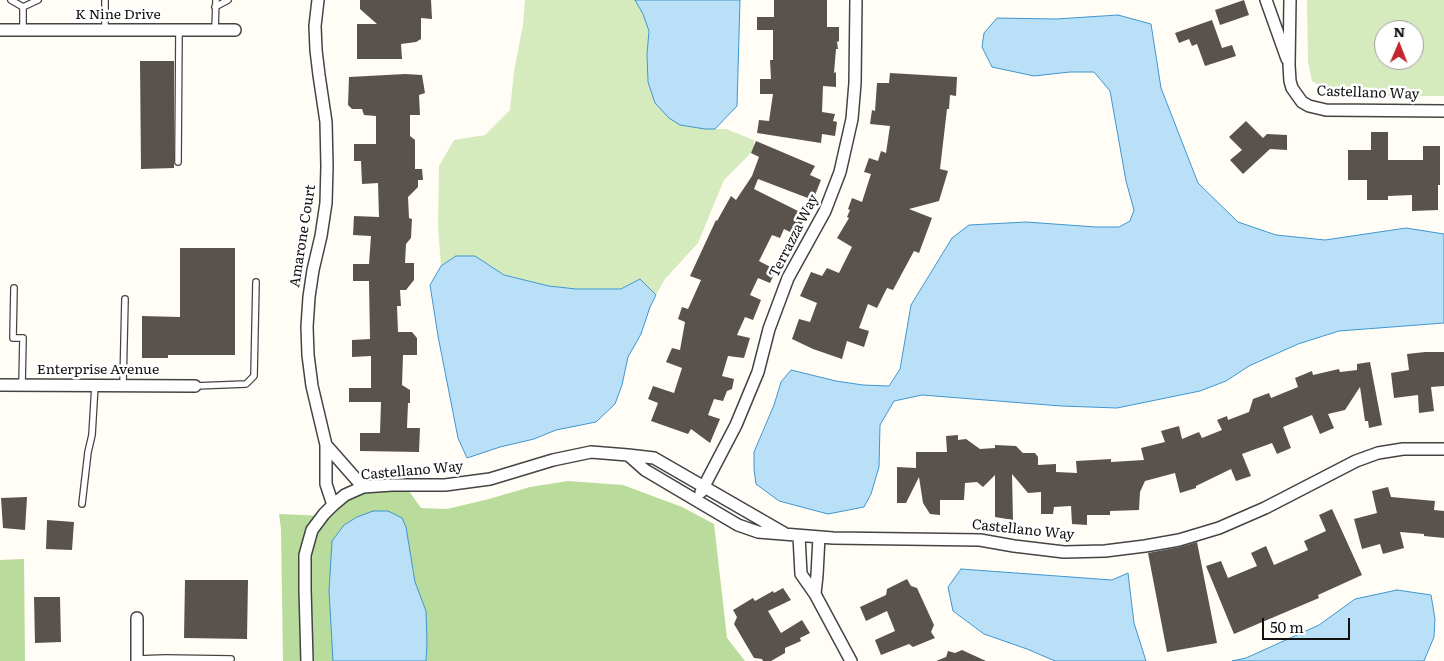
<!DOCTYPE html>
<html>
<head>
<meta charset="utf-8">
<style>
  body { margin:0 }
  #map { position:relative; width:1444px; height:661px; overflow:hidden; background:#fffdf5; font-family:Literata,serif }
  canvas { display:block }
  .north { position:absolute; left:1374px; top:20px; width:50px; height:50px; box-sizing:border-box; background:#fff; border:1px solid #a0a0a0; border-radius:50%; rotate:1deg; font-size:14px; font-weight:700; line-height:20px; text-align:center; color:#111 }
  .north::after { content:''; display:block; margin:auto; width:18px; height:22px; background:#c4262e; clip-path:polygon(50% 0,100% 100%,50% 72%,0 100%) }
  .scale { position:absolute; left:1262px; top:618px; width:88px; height:22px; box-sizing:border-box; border:2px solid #111; border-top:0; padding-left:6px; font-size:15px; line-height:18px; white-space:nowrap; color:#111; -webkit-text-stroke:4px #fff; paint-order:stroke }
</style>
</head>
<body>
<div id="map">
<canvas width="1444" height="661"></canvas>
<div class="north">N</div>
<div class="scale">50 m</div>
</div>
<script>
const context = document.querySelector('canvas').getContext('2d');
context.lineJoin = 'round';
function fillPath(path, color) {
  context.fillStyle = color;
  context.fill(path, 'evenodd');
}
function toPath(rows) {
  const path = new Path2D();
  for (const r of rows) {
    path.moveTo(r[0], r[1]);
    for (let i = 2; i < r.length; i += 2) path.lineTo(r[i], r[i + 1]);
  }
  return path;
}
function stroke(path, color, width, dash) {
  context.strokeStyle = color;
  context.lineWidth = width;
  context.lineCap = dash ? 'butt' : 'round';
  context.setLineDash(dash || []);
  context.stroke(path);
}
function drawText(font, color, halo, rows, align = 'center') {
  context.font = font + ' Literata,serif';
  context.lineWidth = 5;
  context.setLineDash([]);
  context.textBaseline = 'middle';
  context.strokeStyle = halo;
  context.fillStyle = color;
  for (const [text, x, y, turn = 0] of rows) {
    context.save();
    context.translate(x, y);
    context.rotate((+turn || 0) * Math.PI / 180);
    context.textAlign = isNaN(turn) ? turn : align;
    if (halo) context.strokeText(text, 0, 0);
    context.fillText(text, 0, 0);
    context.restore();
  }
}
const green = toPath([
  [525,0,635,0,643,14,649,31,647,54,648,82,655,103,705,129,726,129,754,140,754,149,745,159,724,180,698,243,665,279,656,295,640,279,621,289,576,289,549,286,504,275,475,256,456,256,441,266,438,227,439,166,454,140,485,135,510,110,514,71,523,25],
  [1307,0,1444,0,1444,96,1337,96,1312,81,1308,62],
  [1384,30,1414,30,1414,60,1384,60]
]);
const forest = toPath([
  [568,481,623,485,682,507,714,524,727,638,745,661,283,661,281,529,279,514,325,516,363,491,404,484,421,508,447,509,489,499,530,487],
  [24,559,25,661,0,661,0,560]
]);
const water = toPath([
  [635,0,740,0,737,106,715,129,705,129,680,125,669,118,655,103,648,82,647,54,649,31,643,14,635,0],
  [1118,15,1151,24,1161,88,1198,183,1238,222,1276,235,1325,240,1406,228,1444,234,1444,323,1339,331,1298,344,1249,366,1226,381,1200,391,1117,408,1061,406,922,395,894,401,880,425,879,467,871,494,864,507,828,514,779,501,756,484,754,469,754,452,774,405,781,382,791,370,836,381,863,385,889,386,900,369,911,305,952,238,969,225,1026,222,1096,227,1119,227,1130,221,1134,210,1126,181,1110,91,1094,72,1070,72,1034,76,992,67,982,47,984,33,997,18,1056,19,1118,15],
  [456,256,475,256,504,275,549,286,576,289,621,289,640,279,656,295,650,307,641,334,628,357,622,385,615,404,596,422,556,430,534,439,500,447,467,458,458,438,438,336,430,285,441,266,456,256],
  [373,511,388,511,402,518,406,527,415,582,426,611,427,643,426,661,333,661,329,591,332,541,344,525,357,517,373,511],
  [961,569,1112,580,1128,573,1134,623,1146,661,1055,661,1027,649,984,634,953,611,948,587,961,569],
  [1397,590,1431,595,1435,619,1434,637,1424,661,1232,661,1246,658,1319,625,1355,599,1397,590]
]);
const building = toPath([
  [360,0,431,0,432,19,421,18,421,39,416,42,401,44,402,59,357,59,357,24,377,24,360,9],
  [774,0,827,0,827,27,839,27,839,41,837,42,838,49,836,49,834,73,836,72,836,87,823,86,822,112,835,114,833,121,837,122,835,136,822,134,821,143,757,133,759,120,769,121,773,94,760,94,760,79,771,79,770,60,773,60,773,30,757,30,757,17,774,17],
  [1244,0,1249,15,1220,25,1215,10],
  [1212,20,1222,48,1232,45,1236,56,1205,66,1197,44,1192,46,1189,39,1179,43,1175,33],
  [140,61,174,61,174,168,141,169],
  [890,73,957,77,956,96,950,95,949,109,947,109,940,169,948,171,939,201,909,209,932,218,919,253,914,251,893,290,887,288,877,308,868,304,859,328,869,331,864,347,847,341,842,359,813,349,792,339,799,319,810,322,817,303,800,296,811,272,822,276,827,268,839,273,852,247,837,238,849,218,847,217,850,210,848,209,852,198,862,202,871,174,864,172,869,158,878,161,881,151,886,153,890,126,870,124,872,110,875,111,877,83,889,83],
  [405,74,422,75,425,93,419,95,420,115,410,115,410,136,415,140,415,169,422,169,423,180,418,180,418,187,408,197,409,218,412,219,411,238,406,244,405,263,414,263,414,280,406,290,400,290,401,306,397,306,398,332,412,332,417,338,417,355,403,355,402,385,410,390,410,403,408,403,407,428,420,428,419,452,360,451,360,433,380,433,381,402,349,402,349,388,371,388,371,356,352,357,352,340,370,339,369,281,353,281,353,264,369,264,371,236,353,235,354,216,379,217,378,183,362,184,361,161,354,161,354,144,376,144,376,116,364,115,362,109,352,109,348,105,349,77],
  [1246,121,1263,138,1267,134,1287,135,1287,150,1270,149,1243,174,1230,160,1242,150,1229,137],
  [1371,132,1388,132,1388,160,1423,160,1423,146,1440,146,1440,185,1438,185,1438,210,1412,211,1412,195,1388,196,1388,200,1367,200,1367,180,1348,180,1348,150,1371,150],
  [756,141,815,166,810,175,821,180,813,200,758,179,754,189,804,214,800,221,803,222,796,235,784,229,780,238,772,235,759,261,776,270,770,283,758,278,750,295,761,300,753,320,745,317,737,335,750,338,744,358,728,356,722,376,734,379,732,389,727,391,723,401,714,399,708,415,720,419,710,443,691,429,688,434,651,421,658,403,648,399,653,386,674,393,682,368,666,362,672,348,680,350,685,322,678,319,682,307,688,309,701,280,690,276,716,220,717,221,731,196,736,200,752,176,759,157,751,153],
  [180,248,235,248,235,355,168,355,168,358,142,358,142,316,180,317],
  [1425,352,1444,352,1444,386,1431,387,1434,411,1419,413,1418,395,1394,398,1391,373,1409,370,1407,354],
  [1370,362,1382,425,1369,428,1368,421,1365,421,1360,387,1345,410,1328,414,1334,428,1320,434,1312,415,1283,427,1291,448,1277,454,1272,443,1242,454,1251,476,1236,481,1231,469,1196,486,1196,488,1180,493,1175,473,1145,481,1140,492,1139,510,1110,511,1110,515,1087,515,1087,525,1072,524,1071,506,1054,507,1053,514,1041,514,1041,492,1028,493,1012,474,1013,520,995,517,995,475,983,487,977,482,965,483,964,500,940,500,940,515,930,514,923,503,919,477,906,503,897,503,897,467,916,468,916,452,947,452,946,436,958,435,958,440,966,439,980,449,995,448,995,445,1016,446,1023,453,1035,453,1038,457,1038,465,1056,464,1056,472,1077,473,1076,461,1111,459,1111,462,1144,460,1141,448,1165,442,1161,431,1179,426,1182,439,1199,432,1202,438,1222,430,1217,420,1227,416,1228,420,1249,412,1253,399,1269,393,1271,398,1298,387,1295,378,1312,371,1313,375,1339,369,1340,372,1357,370,1357,364],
  [1388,487,1391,497,1435,501,1434,510,1444,511,1444,538,1424,536,1424,534,1400,532,1404,548,1383,554,1380,544,1362,549,1354,519,1377,513,1372,491],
  [27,497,25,530,3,528,1,498],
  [1332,509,1362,575,1318,595,1319,598,1234,634,1206,566,1221,561,1228,578,1257,566,1251,553,1266,546,1274,565,1308,550,1304,541,1326,531,1319,515],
  [47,520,74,522,72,550,46,549],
  [1197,542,1217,643,1167,652,1148,553,1180,547],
  [907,579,911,586,917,588,934,625,931,632,935,638,913,647,909,644,881,655,875,640,895,631,887,611,866,621,860,607,886,595,887,589],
  [185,580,248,580,247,639,184,638],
  [783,588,791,600,768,611,781,633,802,620,810,633,800,638,801,641,785,648,785,653,771,661,763,661,762,659,754,658,734,624,737,617,733,610,753,598,755,601,773,591,774,593],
  [34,597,60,597,61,642,35,643],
  [962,650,986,661,936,661,946,657,948,651,955,653]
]);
const service = toPath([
  [11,0,23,7],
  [23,7,38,0],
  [215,7,228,0],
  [105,29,105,0],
  [23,30,23,7],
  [215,30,216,0],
  [178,162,179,30],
  [14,288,13,338,23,338,22,385],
  [123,385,125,299],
  [195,386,246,384,254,376,256,282],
  [82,504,88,452,92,435,95,385],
  [137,659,165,658,231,659]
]);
const minor = toPath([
  [318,0,315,26,316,50,319,75,326,122,327,166,326,203,321,236,313,270,309,297,307,327,308,355,312,386,326,445,326,484,333,505],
  [1266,0,1287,59],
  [1290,0,1289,65,1290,81,1292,88,1302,102,1309,106,1326,110,1444,111],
  [0,30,235,30],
  [0,385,195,386],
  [326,445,363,487],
  [628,455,645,470,738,525,758,532,833,538,980,540,1014,546,1064,552,1105,551,1145,546,1179,540,1219,528,1265,508,1356,461,1378,453,1403,449,1444,449],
  [701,492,736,425,758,372,769,329,788,278,825,211,840,172,852,119,855,83,856,0],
  [799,536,801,574,815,594,851,661],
  [815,594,817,575,819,537],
  [137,661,137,618],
  [307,661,305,589,305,555,312,530,324,514,333,505,345,495,363,487,392,485,445,485,490,479,553,460,591,452,628,455,654,458,784,533]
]);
const streetNames = [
  ["K Nine Drive",118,15],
  ["Castellano Way",1368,93,2],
  ["Amarone Court",303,236,-81],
  ["Terrazza Way",794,236,-63],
  ["Enterprise Avenue",98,370],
  ["Castellano Way",412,471,-5],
  ["Castellano Way",1023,530,6]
];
fillPath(green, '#d5ebbd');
fillPath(forest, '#b9dc9c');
fillPath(water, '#b9e0f7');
stroke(water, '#3f96cf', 1);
fillPath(building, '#5a524d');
stroke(service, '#444', 8);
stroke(minor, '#444', 14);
stroke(service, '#fff', 5.5);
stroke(minor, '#fff', 11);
drawText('14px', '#111', '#fff', streetNames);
</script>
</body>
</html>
